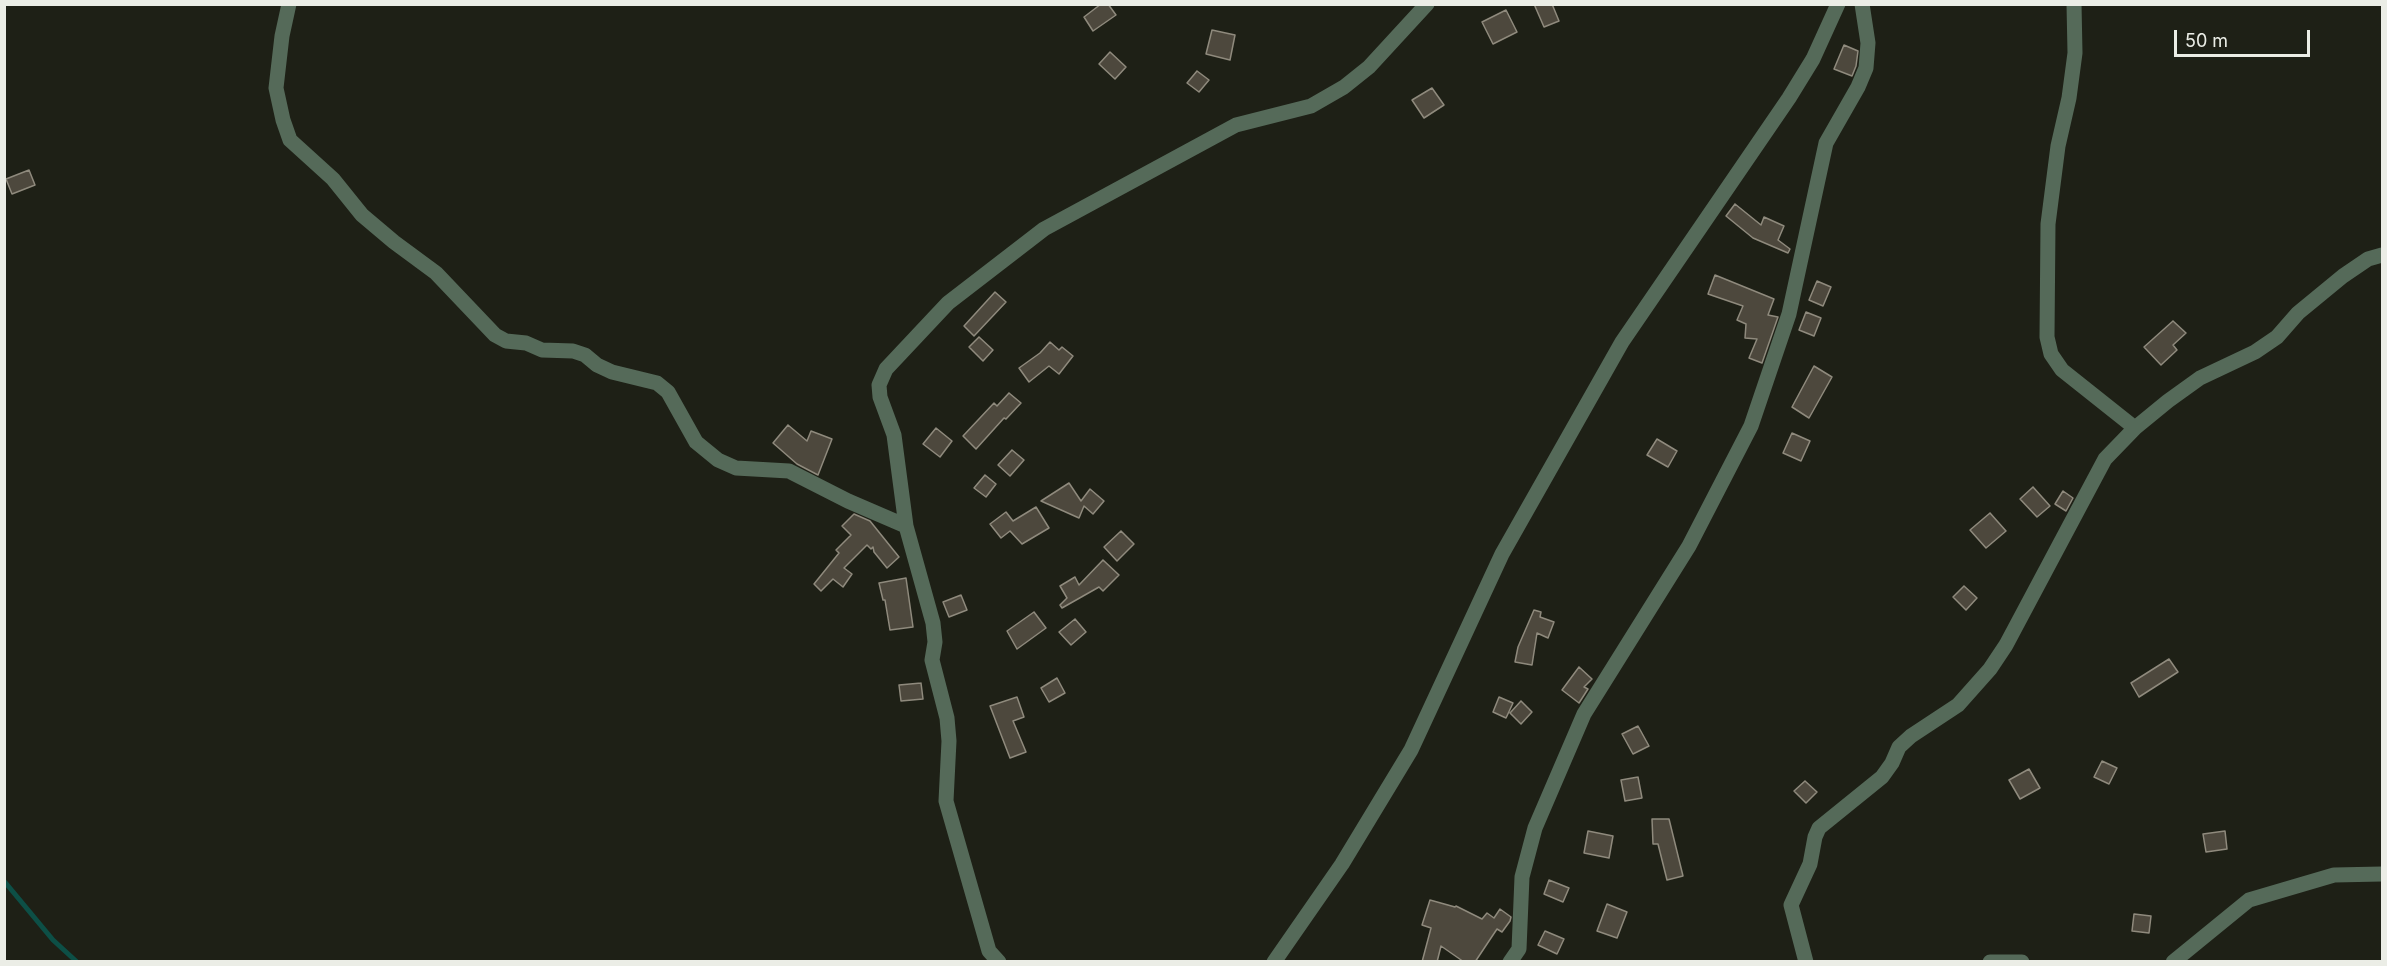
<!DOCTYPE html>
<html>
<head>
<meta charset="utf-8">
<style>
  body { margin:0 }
  #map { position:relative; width:2387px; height:966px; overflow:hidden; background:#1e2016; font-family:Inter,sans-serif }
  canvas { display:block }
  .frame { position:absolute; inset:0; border:6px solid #ebede6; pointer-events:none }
  .scale { position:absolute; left:2174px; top:30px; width:136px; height:27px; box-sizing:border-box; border:3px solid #ebede6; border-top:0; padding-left:8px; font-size:18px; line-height:21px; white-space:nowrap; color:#ebede6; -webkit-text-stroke:4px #1e2016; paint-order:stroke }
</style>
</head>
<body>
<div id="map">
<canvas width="2387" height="966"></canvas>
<div class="frame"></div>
<div class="scale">50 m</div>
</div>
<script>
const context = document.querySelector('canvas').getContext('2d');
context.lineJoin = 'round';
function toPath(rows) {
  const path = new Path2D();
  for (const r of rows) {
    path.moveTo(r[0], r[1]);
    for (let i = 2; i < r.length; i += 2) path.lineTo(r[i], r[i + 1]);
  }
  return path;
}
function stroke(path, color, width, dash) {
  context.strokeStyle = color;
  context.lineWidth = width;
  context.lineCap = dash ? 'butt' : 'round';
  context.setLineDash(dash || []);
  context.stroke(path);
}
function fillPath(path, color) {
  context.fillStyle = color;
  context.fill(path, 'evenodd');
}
const stream = toPath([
  [4,881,53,940,77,962]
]);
const building = toPath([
  [1101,4,1108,4,1116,15,1093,31,1084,17,1101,4],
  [1534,4,1552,4,1559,21,1544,27,1534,4],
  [1506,10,1517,32,1493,44,1482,22,1506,10],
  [1212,30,1235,35,1230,60,1206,54,1212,30],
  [1844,45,1858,51,1856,66,1852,76,1834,69,1844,45],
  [1110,52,1126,67,1115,79,1099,64,1110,52],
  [1197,71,1209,80,1199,92,1187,83,1197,71],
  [1432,88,1444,105,1424,118,1412,100,1432,88],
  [29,170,35,185,12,194,6,179,29,170],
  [1735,204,1761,225,1764,217,1784,226,1778,240,1790,249,1788,253,1753,238,1726,216,1735,204],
  [1715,275,1774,299,1768,315,1778,317,1762,363,1749,358,1757,339,1745,338,1746,324,1737,320,1743,306,1708,294,1715,275],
  [1817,281,1831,287,1823,306,1809,300,1817,281],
  [995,292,1006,302,974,336,964,326,995,292],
  [1806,312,1821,318,1814,336,1799,330,1806,312],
  [2173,321,2186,333,2173,345,2177,350,2161,365,2144,347,2173,321],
  [979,337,993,350,983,361,969,347,979,337],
  [1050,342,1059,350,1062,347,1073,356,1059,374,1049,366,1029,382,1019,368,1040,353,1050,342],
  [1814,366,1832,377,1809,418,1792,407,1814,366],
  [1009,393,1021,403,1006,419,1004,418,976,449,963,436,994,403,997,406,1009,393],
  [788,425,807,441,811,431,832,439,818,475,797,464,773,443,788,425],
  [936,428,952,441,940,457,923,444,936,428],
  [1792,433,1810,441,1801,461,1783,453,1792,433],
  [1657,439,1677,451,1668,467,1647,455,1657,439],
  [1012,450,1024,460,1010,476,998,465,1012,450],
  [985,475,996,484,986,497,974,488,985,475],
  [1069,483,1081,501,1090,489,1104,501,1093,514,1084,506,1079,518,1041,501,1069,483],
  [2033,487,2050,506,2037,517,2020,499,2033,487],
  [2063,491,2073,498,2066,511,2055,504,2063,491],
  [1036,507,1049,528,1022,544,1010,531,1001,538,990,524,1006,512,1013,521,1036,507],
  [1990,513,2006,531,1986,548,1970,530,1990,513],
  [854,514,870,521,899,557,887,568,874,552,873,547,871,549,867,545,844,568,852,574,843,587,833,579,821,591,814,584,839,553,836,550,851,535,842,526,854,514],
  [1121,531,1134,544,1117,561,1104,547,1121,531],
  [1103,560,1119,575,1103,591,1099,587,1062,608,1060,605,1067,598,1060,586,1075,577,1079,585,1103,560],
  [906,578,913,627,890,630,885,600,883,600,879,583,906,578],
  [1964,586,1977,598,1966,610,1953,597,1964,586],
  [961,595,967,610,949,617,943,602,961,595],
  [1534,610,1541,612,1540,617,1554,622,1548,638,1537,633,1532,665,1515,662,1518,647,1534,610],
  [1034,612,1046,628,1017,649,1007,631,1034,612],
  [1075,619,1086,632,1071,645,1059,632,1075,619],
  [2169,659,2178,672,2139,697,2131,683,2169,659],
  [1579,667,1592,679,1584,687,1588,689,1579,703,1562,690,1579,667],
  [1057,678,1065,693,1049,702,1041,688,1057,678],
  [921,683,923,699,901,701,899,685,921,683],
  [1017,697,1024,717,1013,721,1026,752,1010,758,990,706,1017,697],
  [1499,697,1513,703,1506,718,1493,712,1499,697],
  [1521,701,1532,712,1521,724,1510,713,1521,701],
  [1638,726,1649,746,1633,754,1622,734,1638,726],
  [2102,761,2117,768,2109,784,2094,777,2102,761],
  [2029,769,2040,788,2020,799,2009,780,2029,769],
  [1638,777,1642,798,1625,801,1621,780,1638,777],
  [1805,781,1817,792,1806,803,1794,791,1805,781],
  [1652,819,1669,819,1683,876,1667,880,1658,844,1653,844,1652,819],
  [1588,831,1613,836,1609,858,1584,853,1588,831],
  [2225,831,2227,849,2206,852,2203,834,2225,831],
  [1549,880,1569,888,1563,902,1544,894,1549,880],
  [1430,900,1455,907,1456,906,1482,919,1487,913,1494,918,1500,909,1511,917,1510,921,1502,932,1497,929,1475,962,1464,962,1441,946,1437,962,1422,962,1431,928,1422,925,1430,900],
  [1607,904,1627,912,1617,938,1597,931,1607,904],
  [2134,914,2151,916,2149,933,2132,931,2134,914],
  [1545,931,1564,939,1557,954,1538,945,1545,931]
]);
const minor = toPath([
  [289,4,282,36,276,88,283,120,290,140,333,179,362,215,394,242,436,273,495,335,506,341,526,343,542,350,573,351,585,355,597,365,612,372,657,383,668,392,696,442,718,460,736,468,789,471,848,501,906,526],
  [2074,4,2075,53,2069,98,2058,146,2048,224,2047,337,2051,354,2062,370,2135,428],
  [999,962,989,951,946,801,949,741,947,718,932,660,935,642,933,623,906,526,894,435,880,397,879,385,886,369,948,303,1044,229,1236,125,1311,106,1344,87,1369,67,1427,4],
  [1274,962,1342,864,1411,750,1502,554,1622,342,1789,98,1813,59,1838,4],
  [1510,962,1519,949,1522,877,1535,828,1584,714,1689,546,1751,426,1789,314,1826,143,1858,87,1866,68,1868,43,1862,4],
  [1806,962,1791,905,1810,864,1815,837,1819,828,1882,777,1892,763,1899,747,1911,736,1958,705,1990,669,2006,645,2105,459,2135,428,2168,401,2200,378,2255,352,2277,337,2298,313,2343,276,2368,259,2382,255],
  [1990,962,2022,962],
  [2173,962,2249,900,2334,875,2382,874]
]);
stroke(stream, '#0d4f46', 5);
fillPath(building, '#4d483d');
stroke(building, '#8f8a7d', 1.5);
stroke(minor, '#556a59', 15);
</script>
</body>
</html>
